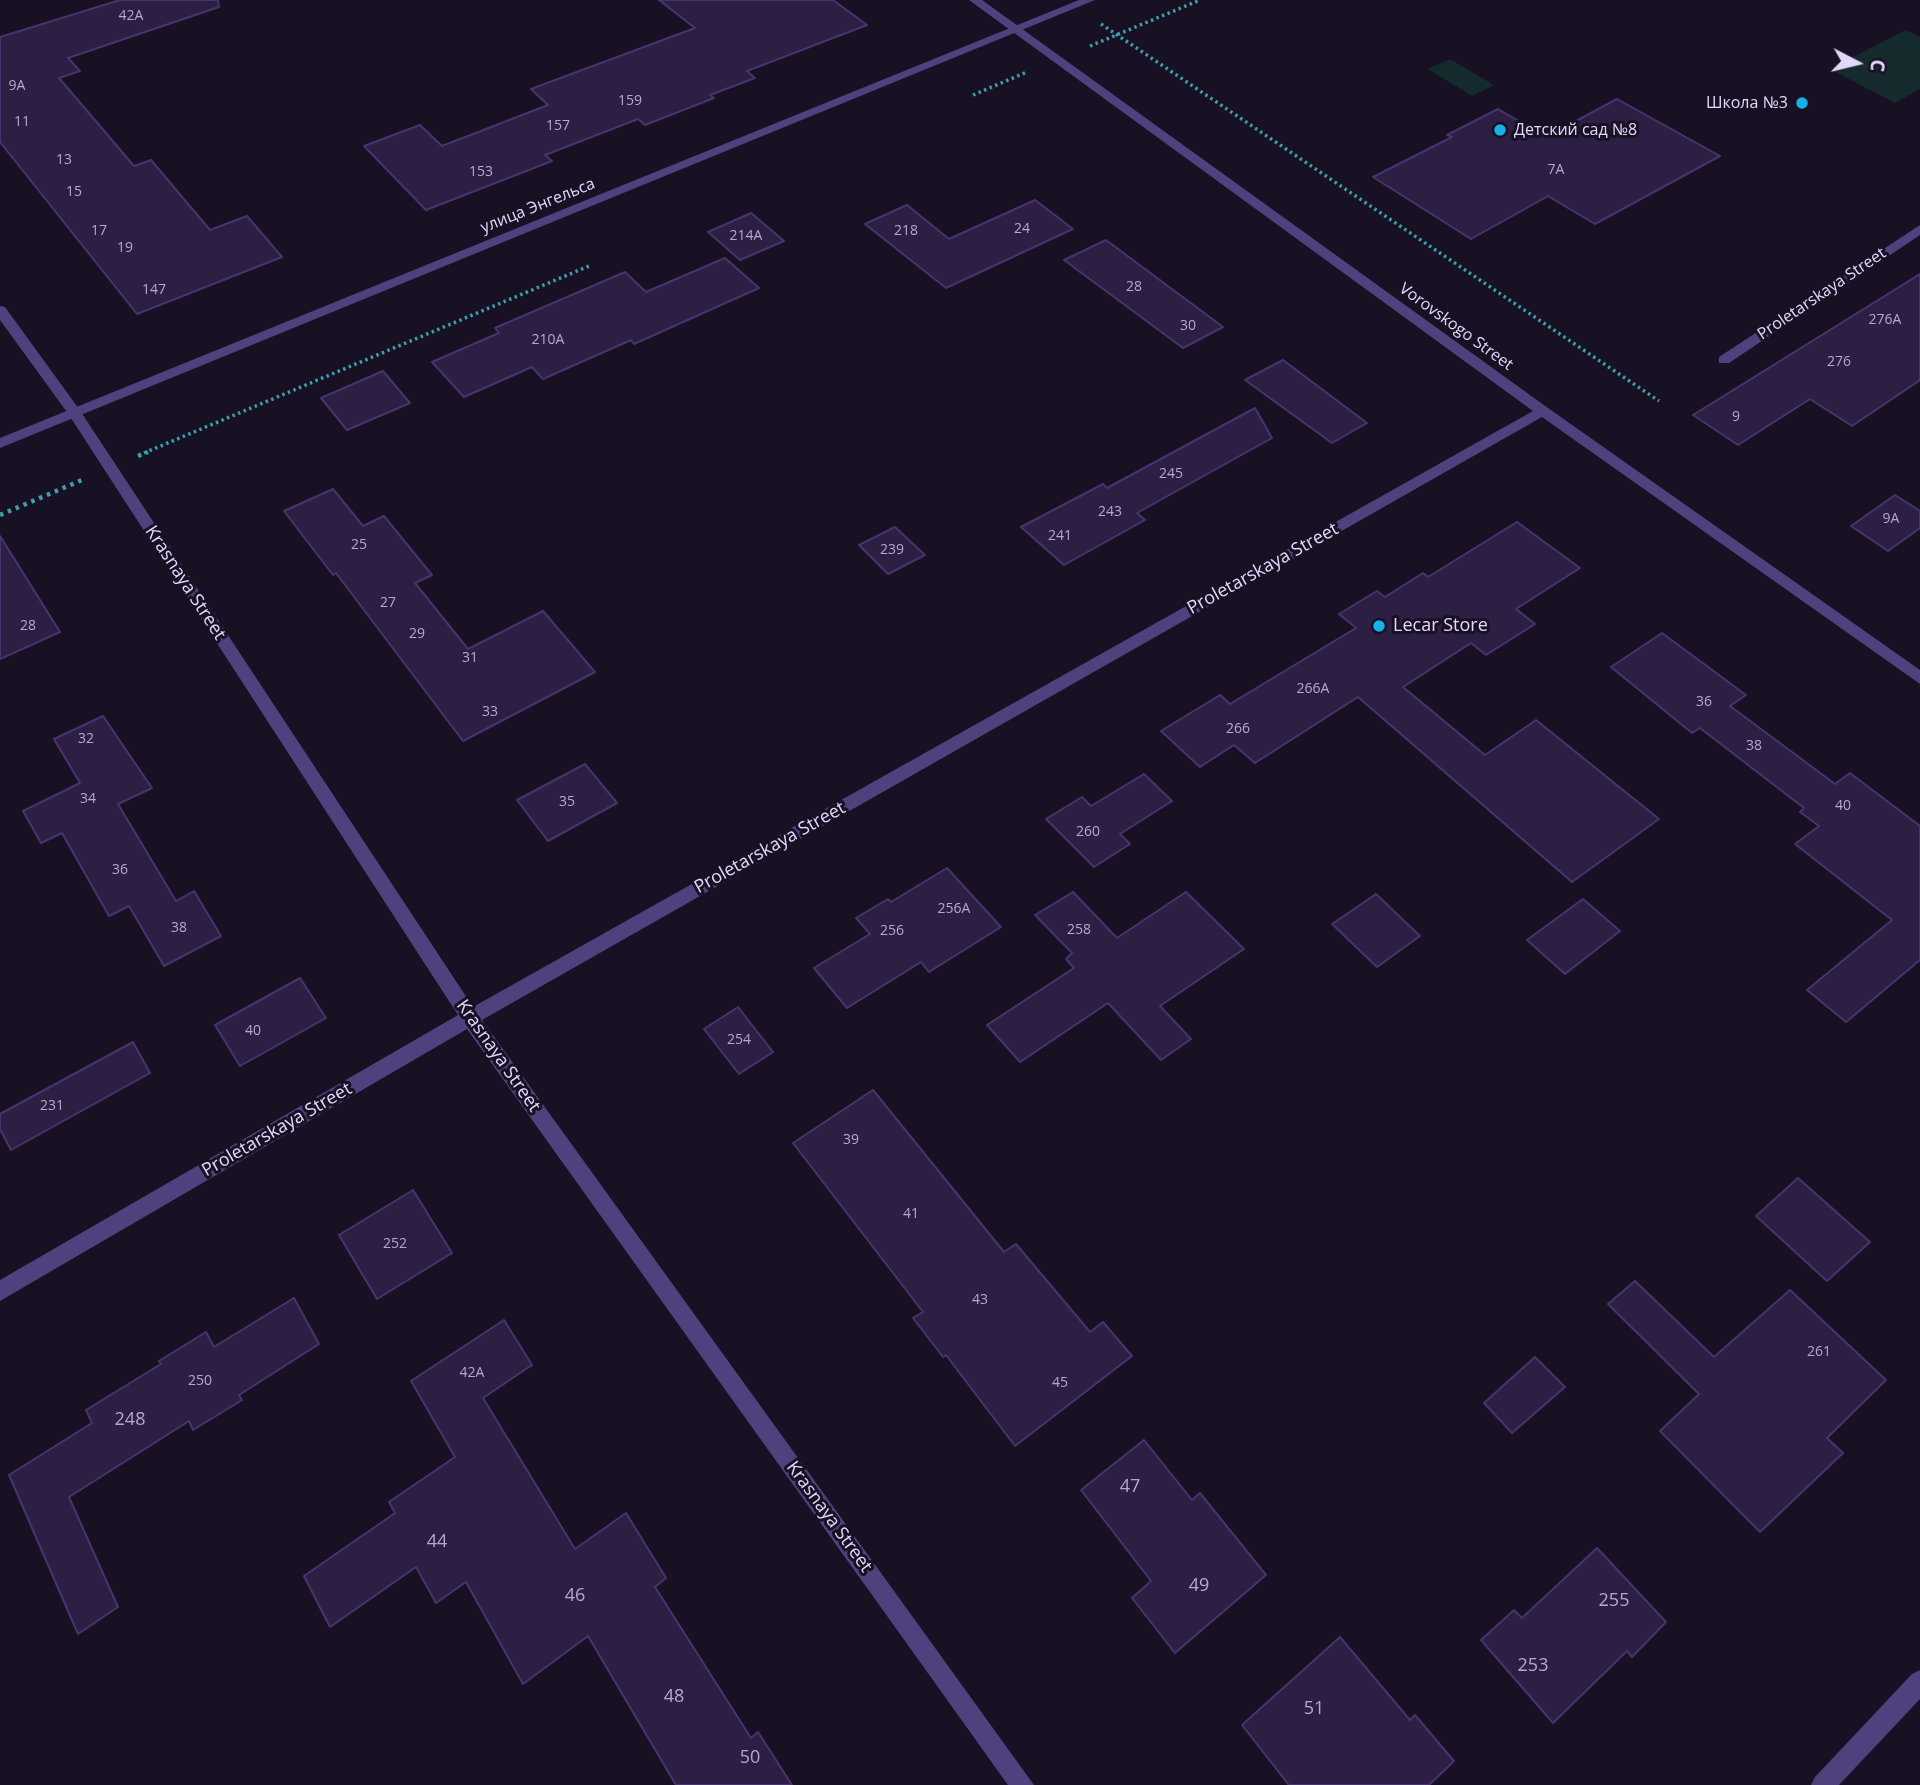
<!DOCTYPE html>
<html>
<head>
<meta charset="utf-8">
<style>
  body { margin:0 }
  #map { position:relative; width:1920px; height:1785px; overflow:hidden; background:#181124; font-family:"Open Sans",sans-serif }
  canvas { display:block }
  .north { position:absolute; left:1822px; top:28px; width:70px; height:70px; -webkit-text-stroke:5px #181124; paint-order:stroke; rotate:97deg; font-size:19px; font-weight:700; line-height:28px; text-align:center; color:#e2d8fb }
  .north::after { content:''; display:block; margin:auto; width:24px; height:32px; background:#e2d8fb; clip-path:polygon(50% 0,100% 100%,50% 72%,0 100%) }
</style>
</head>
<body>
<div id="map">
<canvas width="1920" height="1785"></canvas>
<div class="north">С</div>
</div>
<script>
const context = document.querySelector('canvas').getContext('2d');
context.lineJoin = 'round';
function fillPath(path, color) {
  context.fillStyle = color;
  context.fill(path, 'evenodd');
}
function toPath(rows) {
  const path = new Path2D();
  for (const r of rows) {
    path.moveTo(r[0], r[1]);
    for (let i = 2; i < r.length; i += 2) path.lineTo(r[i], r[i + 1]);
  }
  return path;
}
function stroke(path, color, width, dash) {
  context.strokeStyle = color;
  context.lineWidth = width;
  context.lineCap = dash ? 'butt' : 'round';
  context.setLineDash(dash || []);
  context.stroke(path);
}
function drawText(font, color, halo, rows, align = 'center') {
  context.font = font + ' "Open Sans",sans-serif';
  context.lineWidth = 6;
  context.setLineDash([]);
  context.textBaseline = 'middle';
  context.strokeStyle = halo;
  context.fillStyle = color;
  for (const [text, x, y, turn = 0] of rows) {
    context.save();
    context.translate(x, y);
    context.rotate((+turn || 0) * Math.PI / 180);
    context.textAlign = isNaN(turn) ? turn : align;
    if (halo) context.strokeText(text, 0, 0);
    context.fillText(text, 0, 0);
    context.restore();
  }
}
const green = toPath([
  [1906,30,1920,37,1920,89,1895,103,1830,69],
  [1450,59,1494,85,1472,96,1428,69]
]);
const building = toPath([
  [120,0,218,0,219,7,68,58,80,71,59,78,134,166,151,160,210,230,247,216,282,257,137,314,0,142,0,37,120,0],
  [659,0,833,0,867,25,747,71,755,78,710,95,714,98,645,125,638,119,545,155,552,161,426,210,364,146,420,125,442,146,548,105,531,89,695,28,659,0],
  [1617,99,1720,156,1595,224,1548,196,1471,239,1373,177,1452,137,1447,135,1498,109,1546,137,1617,99],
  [1035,200,1073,229,946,288,865,224,907,205,949,239,1035,200],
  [751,213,784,241,740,260,708,232,751,213],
  [1106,240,1223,327,1183,348,1064,260,1106,240],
  [725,258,759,288,634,344,631,340,543,379,532,367,464,397,432,362,499,333,495,328,625,272,646,292,725,258],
  [1920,274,1920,380,1852,426,1810,399,1738,445,1693,415,1920,274],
  [1283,360,1367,423,1332,443,1245,380,1283,360],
  [383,371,410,403,347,430,321,398,383,371],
  [1255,408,1272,438,1137,513,1145,520,1064,565,1021,527,1103,484,1107,488,1255,408],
  [333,489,363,526,384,516,432,575,415,583,468,649,543,611,595,672,463,741,336,573,333,575,284,511,333,489],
  [1895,495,1920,511,1920,528,1888,551,1851,526,1895,495],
  [1517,522,1580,568,1516,609,1535,624,1486,655,1471,643,1403,687,1485,755,1536,720,1659,819,1572,882,1358,697,1255,763,1234,745,1200,767,1161,731,1220,695,1230,704,1356,628,1339,614,1377,591,1385,597,1423,573,1428,577,1517,522],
  [895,527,925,555,888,574,859,545,895,527],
  [0,536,60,632,0,659,0,536],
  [1662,633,1746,695,1730,706,1835,784,1850,773,1920,826,1920,960,1846,1022,1807,990,1892,920,1795,844,1819,826,1800,812,1804,808,1700,728,1692,733,1611,667,1662,633],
  [103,716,152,788,118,804,176,901,194,891,221,936,164,966,129,906,109,916,62,833,41,843,23,811,80,783,54,739,103,716],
  [585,764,617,803,548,841,517,800,585,764],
  [1144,774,1172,801,1120,834,1130,844,1094,867,1046,819,1082,797,1091,806,1144,774],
  [947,868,1001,927,929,972,921,962,847,1008,814,968,870,934,856,918,888,899,891,902,947,868],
  [1073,892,1117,938,1186,892,1244,949,1160,1006,1191,1039,1161,1060,1108,1003,1020,1062,987,1025,1074,968,1066,959,1072,953,1035,915,1073,892],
  [1376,894,1420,936,1377,967,1332,924,1376,894],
  [1583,899,1620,931,1565,974,1527,940,1583,899],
  [300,978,326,1018,240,1066,215,1025,300,978],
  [738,1007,773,1052,739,1074,704,1029,738,1007],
  [133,1042,150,1073,11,1150,0,1129,0,1114,133,1042],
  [873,1090,1004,1252,1016,1244,1090,1332,1103,1322,1132,1356,1015,1446,946,1355,943,1357,913,1318,923,1312,793,1143,873,1090],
  [1798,1178,1870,1242,1827,1281,1756,1216,1798,1178],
  [413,1190,452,1253,377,1299,339,1235,413,1190],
  [1635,1281,1714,1357,1790,1290,1886,1380,1827,1438,1843,1453,1760,1532,1660,1431,1699,1394,1608,1304,1635,1281],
  [294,1298,319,1344,239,1395,242,1400,193,1430,189,1421,69,1497,118,1607,78,1634,9,1475,92,1423,86,1410,161,1364,159,1361,206,1332,214,1347,294,1298],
  [504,1320,532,1365,483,1398,575,1549,626,1513,666,1578,655,1587,751,1738,758,1732,792,1785,676,1785,588,1636,523,1684,466,1582,436,1603,416,1567,330,1627,304,1576,395,1513,389,1502,455,1457,411,1381,504,1320],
  [1535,1357,1565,1387,1512,1433,1484,1403,1535,1357],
  [1144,1440,1192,1500,1200,1493,1266,1575,1175,1653,1132,1598,1151,1581,1081,1490,1144,1440],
  [1597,1548,1666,1622,1632,1657,1627,1651,1553,1723,1481,1640,1514,1610,1522,1618,1597,1548],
  [1340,1637,1410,1720,1415,1715,1454,1761,1429,1785,1289,1785,1242,1725,1340,1637]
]);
const pathFar1 = toPath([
  [1101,24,1659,401],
  [1090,46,1200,0],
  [973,95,1027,72],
  [144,453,589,266]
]);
const path = toPath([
  [138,456,148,452],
  [0,515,82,480]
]);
const minor = toPath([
  [969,0,982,0,1548,408,1920,670,1920,684,1542,417,482,1020,1034,1785,1008,1785,467,1029,0,1301,0,1280,458,1015,69,415,0,320,0,306,5,307,79,409,473,1007,1533,411,969,0],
  [1920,225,1920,235,1729,363,1719,363,1719,357,1920,225],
  [1920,1670,1920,1699,1839,1785,1811,1785,1815,1777,1912,1674,1920,1670]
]);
const tertiary = toPath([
  [1079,0,1095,0,0,448,0,438,1079,0]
]);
const markers = [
  [1802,103,7,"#17b0e8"],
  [1500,130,7,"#17b0e8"],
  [1379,626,7,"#17b0e8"]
];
const numberNames = [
  ["42А",131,16],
  ["9А",17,86],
  ["159",630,101],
  ["11",22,122],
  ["157",558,126],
  ["13",64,160],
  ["7А",1556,170],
  ["153",481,172],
  ["15",74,192],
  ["24",1022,229],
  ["17",99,231],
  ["218",906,231],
  ["214А",746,236],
  ["19",125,248],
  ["28",1134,287],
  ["147",154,290],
  ["276А",1885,320],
  ["30",1188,326],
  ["210А",548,340],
  ["276",1839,362],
  ["9",1736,417],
  ["245",1171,474],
  ["243",1110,512],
  ["9А",1891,519],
  ["241",1060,536],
  ["25",359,545],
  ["239",892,550],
  ["27",388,603],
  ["28",28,626],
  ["29",417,634],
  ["31",470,658],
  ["266А",1313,689],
  ["36",1704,702],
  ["33",490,712],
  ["266",1238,729],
  ["32",86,739],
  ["38",1754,746],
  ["34",88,799],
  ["35",567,802],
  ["40",1843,806],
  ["260",1088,832],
  ["36",120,870],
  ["256А",954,909],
  ["38",179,928],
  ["258",1079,930],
  ["256",892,931],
  ["40",253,1031],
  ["254",739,1040],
  ["231",52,1106],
  ["39",851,1140],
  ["41",911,1214],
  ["252",395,1244],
  ["43",980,1300],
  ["261",1819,1352],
  ["42А",472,1373],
  ["250",200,1381],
  ["45",1060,1383]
];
const farPoinames = [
  ["Школа №3",1788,103],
  ["Детский сад №8",1514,130,"left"]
];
const farStreetnames = [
  ["улица Энгельса",538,206,-22],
  ["Proletarskaya Street",1822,294,-34],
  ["Vorovskogo Street",1456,327,36]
];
const streetNames = [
  ["Proletarskaya Street",1263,569,-29],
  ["Krasnaya Street",185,583,57],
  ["Proletarskaya Street",770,848,-29],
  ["Krasnaya Street",498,1056,55],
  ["Proletarskaya Street",277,1130,-30],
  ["Krasnaya Street",829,1517,54]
];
const poiNames = [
  ["Lecar Store",1393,626]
];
const nearNumbernames = [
  ["248",130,1420],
  ["47",1130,1487],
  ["44",437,1542],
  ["49",1199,1586],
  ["46",575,1596],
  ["255",1614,1601],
  ["253",1533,1666],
  ["48",674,1697],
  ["51",1314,1709],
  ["50",750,1758]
];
fillPath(green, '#152a2d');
fillPath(building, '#2c1f43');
stroke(building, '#48336d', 2);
stroke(pathFar1, '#3ba0ac', 3.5, [2.5, 3.5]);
stroke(path, '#3ba0ac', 4.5, [3.5, 5]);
fillPath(minor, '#4e417e');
fillPath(tertiary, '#4e417e');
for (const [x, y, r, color] of markers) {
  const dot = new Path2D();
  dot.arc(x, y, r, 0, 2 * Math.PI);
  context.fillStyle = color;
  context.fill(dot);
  stroke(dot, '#181124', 2.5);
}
drawText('14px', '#b4aacd', null, numberNames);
drawText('16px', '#e2d8fb', '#181124', farPoinames, 'right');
drawText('16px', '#e2d8fb', '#181124', farStreetnames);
drawText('18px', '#e2d8fb', '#181124', streetNames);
drawText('18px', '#e2d8fb', '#181124', poiNames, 'left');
drawText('18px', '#b4aacd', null, nearNumbernames);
</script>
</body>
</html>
